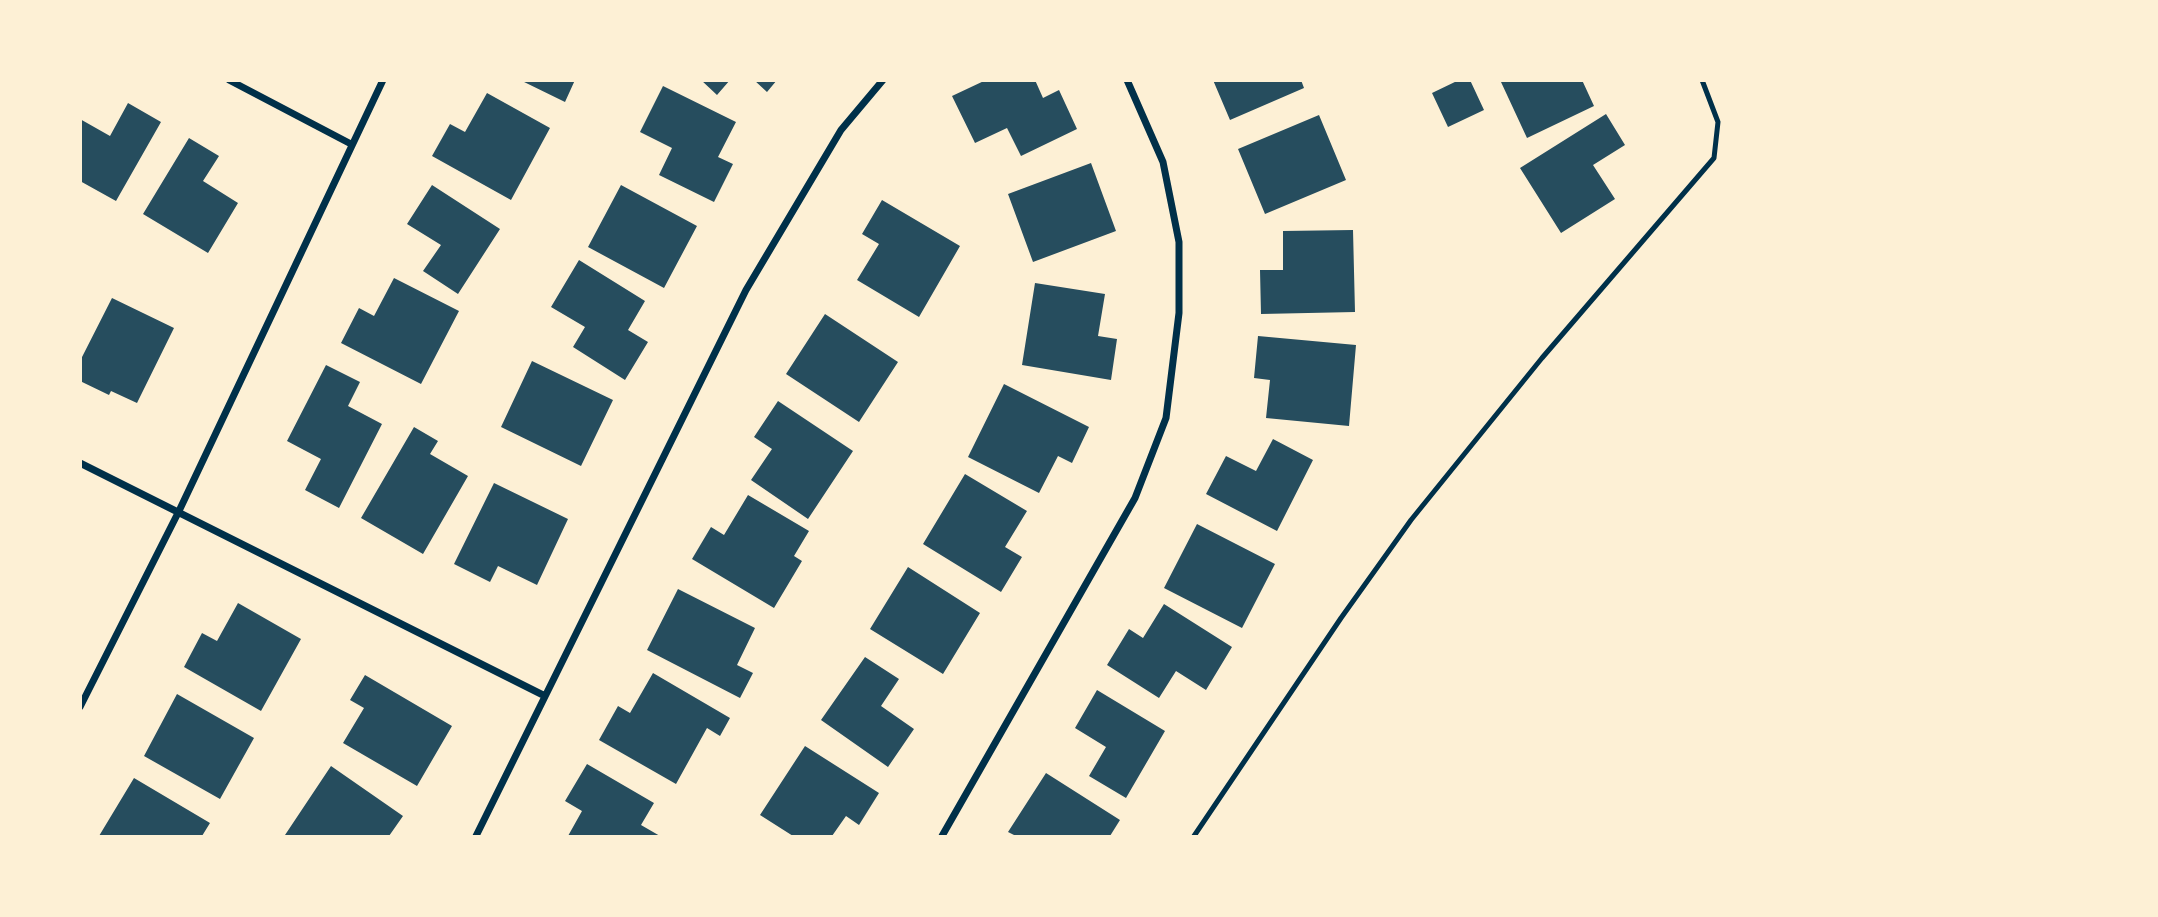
<!DOCTYPE html>
<html>
<head>
<meta charset="utf-8">
<style>
  body { margin:0 }
  #map { position:relative; width:2158px; height:917px; overflow:hidden; background:#fdf0d5; font-family:"PT Sans",sans-serif }
  canvas { display:block }
  .frame { position:absolute; inset:0; border:82px solid #fdf0d5; pointer-events:none }
</style>
</head>
<body>
<div id="map">
<canvas width="2158" height="917"></canvas>
<div class="frame"></div>
</div>
<script>
const context = document.querySelector('canvas').getContext('2d');
context.lineJoin = 'round';
function fillPath(path, color) {
  context.fillStyle = color;
  context.fill(path, 'evenodd');
}
function toPath(rows) {
  const path = new Path2D();
  for (const r of rows) {
    path.moveTo(r[0], r[1]);
    for (let i = 2; i < r.length; i += 2) path.lineTo(r[i], r[i + 1]);
  }
  return path;
}
function stroke(path, color, width, dash) {
  context.strokeStyle = color;
  context.lineWidth = width;
  context.lineCap = dash ? 'butt' : 'round';
  context.setLineDash(dash || []);
  context.stroke(path);
}
const building = toPath([
  [520,80,575,80,565,102],
  [701,80,730,80,717,95],
  [754,80,777,80,767,92],
  [986,80,1035,80,1043,98,1059,90,1077,129,1021,156,1007,128,975,143,952,96],
  [1213,80,1301,80,1304,88,1230,120],
  [1459,80,1470,80,1484,110,1448,127,1432,93],
  [1505,80,1582,80,1594,106,1527,138,1501,82],
  [663,86,736,122,718,157,733,164,714,202,659,175,672,148,640,132],
  [487,93,550,128,511,200,432,156,450,124,465,132],
  [128,103,161,122,116,201,80,181,80,119,110,136],
  [1606,114,1625,145,1593,165,1615,199,1561,233,1520,168],
  [1319,115,1346,180,1265,214,1238,149],
  [189,138,219,156,203,181,238,203,208,253,143,214],
  [1091,163,1116,231,1033,262,1008,194],
  [432,185,500,229,458,294,423,271,441,245,407,224],
  [621,185,697,226,664,288,588,247],
  [882,200,960,246,919,317,857,280,879,244,862,234],
  [1353,230,1355,312,1261,314,1260,270,1283,270,1283,231],
  [579,260,645,301,628,330,648,342,625,380,573,347,585,327,551,307],
  [394,278,459,311,421,384,341,343,359,308,374,316],
  [1035,283,1105,294,1098,336,1117,339,1111,380,1022,365],
  [112,298,174,328,137,403,111,391,109,395,80,381,80,361],
  [825,314,898,362,859,422,786,374],
  [1258,336,1356,345,1349,426,1266,418,1270,380,1254,378],
  [532,361,613,400,581,466,501,427],
  [326,365,360,382,348,406,382,424,339,508,305,490,321,459,287,441],
  [1004,384,1089,427,1072,463,1058,456,1039,493,968,457],
  [778,401,853,451,808,519,751,480,772,449,754,437],
  [414,427,438,441,430,454,468,476,423,554,361,518],
  [1273,439,1313,460,1277,531,1206,494,1226,456,1256,471],
  [965,474,1027,511,1005,547,1022,557,1001,592,923,544],
  [494,483,568,519,537,585,498,566,490,582,454,564],
  [748,495,809,531,794,556,802,561,774,608,692,559,711,527,724,535],
  [1197,524,1275,564,1242,628,1164,588],
  [908,567,980,613,943,674,870,629],
  [678,589,755,628,737,665,753,673,740,698,647,650],
  [238,603,301,639,261,711,184,667,202,633,217,641],
  [1164,604,1232,647,1206,690,1176,671,1159,698,1107,665,1129,629,1143,638],
  [865,657,899,679,881,706,914,729,888,767,821,720],
  [653,673,730,718,720,736,707,728,676,784,599,740,618,706,630,713],
  [365,675,452,726,417,786,343,743,364,708,350,700],
  [1097,690,1165,731,1126,798,1089,776,1106,747,1075,728],
  [177,694,254,738,220,799,144,756],
  [805,746,879,793,859,825,846,816,832,836,793,836,760,815],
  [587,764,654,803,641,825,660,836,568,836,582,811,565,801],
  [331,766,403,816,389,836,285,835],
  [1046,773,1120,820,1110,836,1016,836,1008,832],
  [134,778,210,823,202,836,99,836]
]);
const service = toPath([
  [1194,836,1341,618,1411,520,1542,358,1714,158,1718,122,1702,80]
]);
const minor = toPath([
  [229,80,351,144],
  [80,463,545,696],
  [80,707,179,511,383,80],
  [476,836,746,290,841,130,883,80],
  [942,836,1135,498,1166,418,1179,313,1179,242,1163,162,1127,80]
]);
fillPath(building, '#264d5e');
stroke(service, '#003049', 5);
stroke(minor, '#003049', 7);
</script>
</body>
</html>
